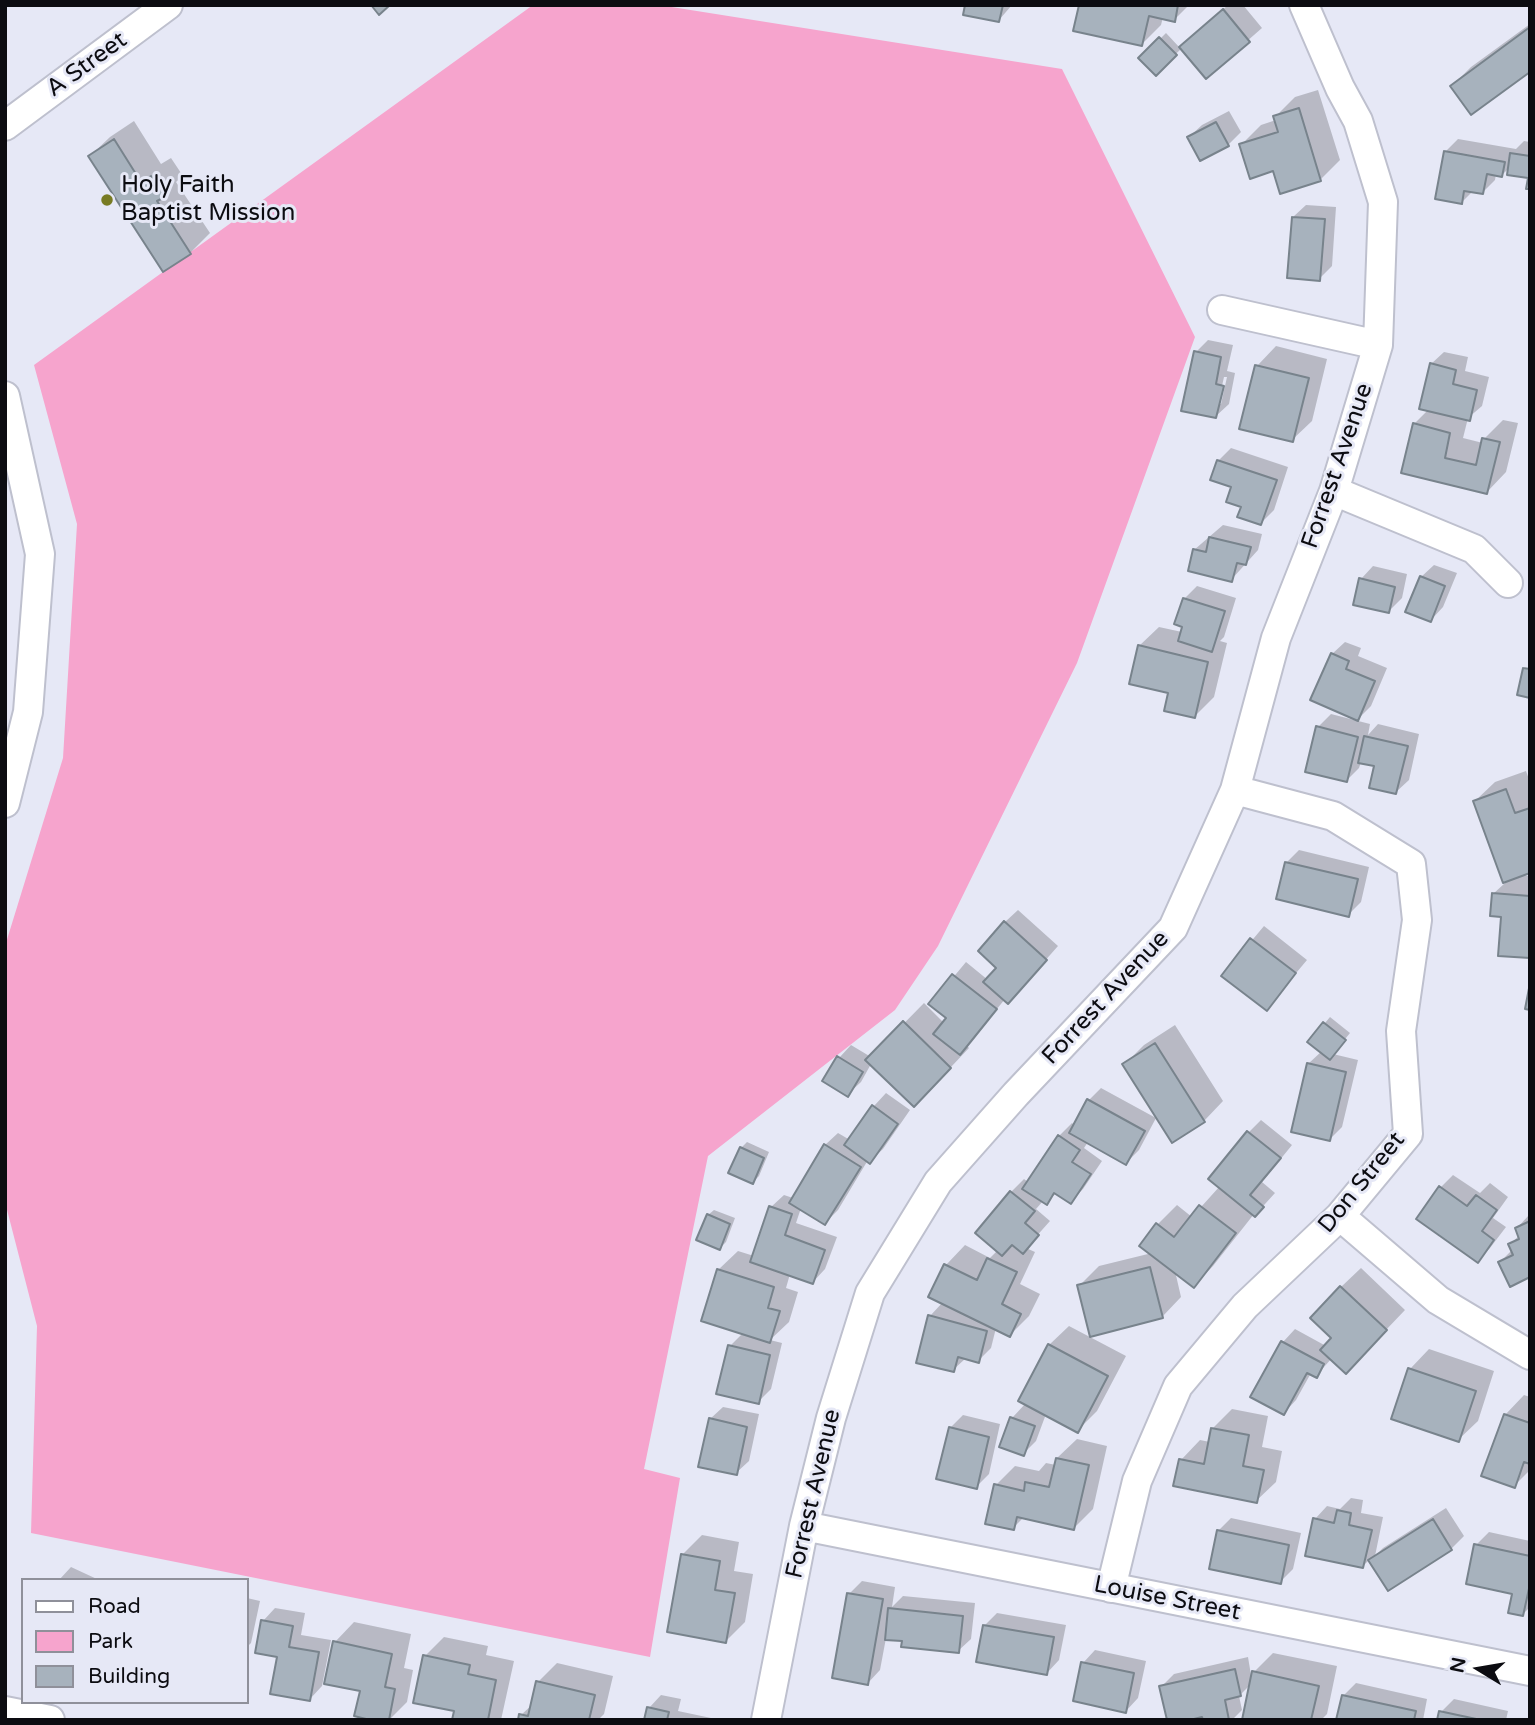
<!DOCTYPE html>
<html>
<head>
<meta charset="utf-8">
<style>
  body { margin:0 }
  #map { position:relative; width:1535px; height:1725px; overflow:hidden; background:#e6e8f6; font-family:"Varela Round",sans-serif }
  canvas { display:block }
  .frame { position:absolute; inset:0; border:7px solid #0c0c11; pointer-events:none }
  .legend { position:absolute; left:21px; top:1578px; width:228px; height:126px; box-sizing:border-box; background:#e6e8f6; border:2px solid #8f909a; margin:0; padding:9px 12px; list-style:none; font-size:21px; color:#0c0c11 }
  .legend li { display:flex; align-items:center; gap:14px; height:35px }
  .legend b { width:35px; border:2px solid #8f909a }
  .north { position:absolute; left:1444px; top:1634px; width:70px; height:70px; -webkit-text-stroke:5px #e6e8f6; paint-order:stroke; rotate:281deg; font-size:19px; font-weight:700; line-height:28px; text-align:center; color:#0c0c11 }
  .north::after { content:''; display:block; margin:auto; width:24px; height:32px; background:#0c0c11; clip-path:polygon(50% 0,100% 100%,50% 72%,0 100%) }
</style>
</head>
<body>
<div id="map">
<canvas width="1535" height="1725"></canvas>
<div class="frame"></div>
<ul class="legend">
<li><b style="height:9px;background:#fff"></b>Road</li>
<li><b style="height:19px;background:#f6a4cd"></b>Park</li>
<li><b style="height:19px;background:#a7b2bd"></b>Building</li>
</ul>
<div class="north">N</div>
</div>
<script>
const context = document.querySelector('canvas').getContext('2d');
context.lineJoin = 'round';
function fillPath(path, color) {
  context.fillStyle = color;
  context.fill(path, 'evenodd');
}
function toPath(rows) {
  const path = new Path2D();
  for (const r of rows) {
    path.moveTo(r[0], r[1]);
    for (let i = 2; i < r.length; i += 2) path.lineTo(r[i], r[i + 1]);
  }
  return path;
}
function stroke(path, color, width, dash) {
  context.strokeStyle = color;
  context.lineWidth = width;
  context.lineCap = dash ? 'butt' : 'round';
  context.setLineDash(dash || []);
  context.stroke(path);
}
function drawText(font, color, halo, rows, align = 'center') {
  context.font = font + ' "Varela Round",sans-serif';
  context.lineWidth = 6;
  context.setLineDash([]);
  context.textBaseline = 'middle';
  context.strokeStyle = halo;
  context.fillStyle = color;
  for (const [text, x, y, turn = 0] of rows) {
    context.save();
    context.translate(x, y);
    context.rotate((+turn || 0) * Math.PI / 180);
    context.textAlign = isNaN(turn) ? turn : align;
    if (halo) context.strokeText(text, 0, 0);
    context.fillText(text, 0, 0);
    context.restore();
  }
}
const green = toPath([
  [533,5,659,5,1062,69,1195,337,1077,663,938,946,895,1010,708,1156,644,1469,680,1478,650,1657,31,1533,37,1326,5,1202,5,946,63,758,77,524,34,365]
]);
const shadow = toPath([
  [967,5,1012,5,999,20],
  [1081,5,1189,5,1174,20,1163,17,1161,25,1142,44],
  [1228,5,1243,5,1262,28,1206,77,1182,48,1156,73,1141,58,1166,33,1180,48],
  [1530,24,1530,70,1452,86,1471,67],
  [1318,90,1340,160,1321,179,1281,191,1274,169,1241,145,1261,125,1276,120,1275,117,1295,97],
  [1229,111,1241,132,1228,145,1189,137,1202,125],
  [134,121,161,164,171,158,183,176,176,182,210,233,190,253,163,270,90,156,110,137],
  [1458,139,1516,149,1524,141,1530,142,1530,188,1530,177,1509,168,1502,175,1496,174,1495,180,1483,192,1473,191,1462,202,1445,152],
  [1306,205,1336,207,1332,266,1319,279,1293,217],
  [1208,340,1233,345,1227,371,1235,373,1229,404,1216,416,1196,352],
  [1224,377,1227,377,1221,404,1218,404],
  [1276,346,1327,359,1312,421,1292,440,1257,366],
  [1444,352,1468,357,1465,371,1489,377,1482,406,1468,418,1463,438,1483,443,1484,439,1503,420,1518,423,1506,472,1487,492,1403,472,1414,424,1429,409,1431,364],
  [1231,448,1288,467,1274,510,1261,523,1243,506,1218,461],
  [1223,525,1262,534,1258,550,1231,580,1194,550],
  [1434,565,1457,573,1443,607,1431,620,1421,577],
  [1373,566,1407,574,1402,598,1389,611,1361,579],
  [1197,586,1236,598,1224,637,1220,641,1227,643,1214,697,1195,716,1170,691,1139,646,1159,627,1182,632,1184,599],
  [1345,642,1361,648,1358,656,1387,668,1371,706,1358,719,1332,654],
  [1331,714,1370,724,1368,735,1378,724,1419,734,1409,780,1396,792,1376,765,1361,762,1359,768,1347,780,1318,727],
  [1526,771,1530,782,1530,872,1520,875,1530,876,1530,956,1503,915,1493,894,1505,883,1475,801,1495,782],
  [1299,850,1369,867,1361,902,1348,915,1286,863],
  [1018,910,1058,946,1020,989,1005,999,967,1046,969,1048,933,1086,871,1064,861,1082,848,1094,839,1058,851,1045,871,1057,924,1003,944,1023,948,1018,931,1004,966,962,988,980,999,968,1005,922],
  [1264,926,1307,960,1266,1009,1223,975],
  [1330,1017,1350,1033,1333,1054,1358,1060,1342,1127,1329,1140,1308,1064,1322,1051,1310,1041],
  [1175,1025,1223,1101,1204,1121,1125,1064,1144,1045],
  [1101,1088,1156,1118,1139,1150,1126,1163,1088,1142,1084,1148,1102,1161,1083,1189,1070,1202,1056,1193,1047,1203,1043,1201,1036,1209,1050,1221,1026,1248,1035,1252,1020,1284,1040,1294,1029,1316,1010,1335,996,1328,991,1348,978,1361,966,1358,953,1370,930,1316,943,1302,931,1296,946,1265,965,1245,990,1258,998,1250,977,1233,1011,1192,1024,1179,1028,1182,1059,1136,1072,1123,1075,1126,1089,1100],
  [886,1093,910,1110,883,1149,870,1161,868,1160,838,1210,825,1223,801,1208,796,1223,837,1237,825,1269,813,1282,790,1274,786,1288,798,1292,789,1322,770,1340,782,1343,771,1389,758,1402,730,1346,743,1333,718,1270,738,1251,754,1256,771,1207,784,1195,793,1198,825,1145,838,1133,850,1140,874,1106],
  [1261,1120,1292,1145,1262,1182,1275,1193,1255,1215,1254,1214,1213,1266,1194,1286,1175,1271,1181,1297,1162,1317,1079,1286,1099,1266,1152,1253,1141,1245,1158,1224,1177,1205,1192,1217,1220,1186,1249,1132],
  [747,1142,769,1152,759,1176,753,1182,741,1148],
  [1453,1175,1480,1193,1490,1183,1508,1197,1493,1218,1506,1227,1490,1248,1477,1261,1441,1187],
  [714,1210,735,1218,726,1242,720,1248,708,1215],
  [1529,1215,1530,1275,1500,1262,1512,1250,1510,1244,1520,1235,1517,1228],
  [1361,1268,1405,1310,1365,1352,1332,1358,1316,1376,1311,1373,1296,1400,1284,1413,1283,1342,1295,1329,1326,1346,1334,1338,1341,1287],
  [1069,1326,1126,1356,1097,1411,1077,1431,1046,1414,1036,1441,1023,1454,1001,1446,1012,1418,1026,1403,1049,1345],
  [1429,1349,1494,1371,1478,1421,1458,1440,1410,1369],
  [1524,1395,1530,1397,1530,1470,1514,1486,1505,1415],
  [723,1407,759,1414,749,1461,736,1473,710,1419],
  [1232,1409,1268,1416,1262,1447,1282,1451,1276,1482,1256,1501,1181,1460,1200,1440,1210,1442,1213,1428],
  [963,1415,1000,1424,989,1474,976,1487,950,1428],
  [1077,1439,1107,1446,1093,1509,1074,1528,1024,1517,1013,1528,996,1485,1015,1466,1039,1471,1046,1463,1056,1465,1057,1458],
  [1351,1498,1363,1500,1361,1513,1383,1517,1375,1556,1383,1548,1446,1508,1464,1536,1451,1549,1370,1559,1363,1566,1315,1519,1327,1506,1340,1509],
  [1231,1518,1301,1533,1293,1569,1280,1582,1218,1531],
  [1489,1532,1530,1541,1530,1607,1523,1614,1514,1592,1476,1545],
  [702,1535,739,1542,734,1571,753,1574,745,1622,726,1641,682,1555],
  [71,1567,99,1580,59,1580],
  [862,1581,895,1587,892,1607,903,1596,975,1603,971,1639,958,1651,904,1639,886,1638,880,1670,868,1683,849,1594],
  [247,1598,260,1601,251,1643,247,1647],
  [275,1608,305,1613,301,1635,331,1640,322,1686,310,1699,279,1655,263,1621],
  [997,1613,1066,1625,1059,1660,1047,1673,984,1626],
  [354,1622,411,1634,404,1668,413,1670,407,1702,389,1720,378,1720,335,1642],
  [444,1637,488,1646,486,1655,514,1661,501,1720,454,1720,456,1710,425,1656],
  [1095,1650,1146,1661,1138,1698,1126,1711,1083,1663],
  [1273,1653,1337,1666,1327,1714,1321,1720,1244,1719,1252,1683,1239,1696,1242,1710,1232,1720,1205,1720,1203,1715,1161,1687,1174,1674,1248,1657,1251,1675],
  [557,1663,613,1676,604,1714,598,1720,520,1720,521,1715,533,1704,538,1682],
  [1356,1683,1427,1699,1423,1720,1338,1720,1343,1696],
  [661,1695,681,1699,678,1711,711,1718,710,1720,646,1720,649,1708],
  [1454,1699,1508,1711,1506,1720,1439,1720,1441,1712]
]);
const building = toPath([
  [371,5,390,5,379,15,371,5],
  [965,5,1003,5,999,22,963,15,965,5],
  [1079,5,1178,5,1175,22,1149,16,1142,46,1073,31,1079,5],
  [1223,9,1250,42,1206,79,1179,47,1223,9],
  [1530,27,1530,72,1471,115,1450,86,1530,27],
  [1159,37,1177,55,1156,76,1138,58,1159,37],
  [1299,108,1321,181,1280,194,1273,171,1250,179,1239,144,1278,132,1273,116,1299,108],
  [1216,122,1229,146,1200,161,1187,137,1216,122],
  [114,139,141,182,151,176,165,197,157,201,191,254,163,272,88,156,114,139],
  [1444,151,1505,162,1502,177,1487,174,1483,194,1464,191,1462,204,1435,199,1444,151],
  [1510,153,1530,156,1530,189,1526,189,1528,178,1507,175,1510,153],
  [1292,217,1325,219,1320,281,1287,278,1292,217],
  [1194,351,1221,357,1216,384,1224,386,1216,418,1181,411,1194,351],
  [1430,363,1456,370,1453,384,1477,390,1470,421,1419,409,1430,363],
  [1255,365,1309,378,1293,442,1239,429,1255,365],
  [1413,423,1450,433,1445,458,1476,465,1482,438,1500,442,1487,494,1401,473,1413,423],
  [1217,460,1277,480,1261,525,1237,517,1241,507,1226,502,1231,487,1210,480,1217,460],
  [1209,537,1251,547,1246,565,1237,563,1232,582,1188,571,1193,549,1206,552,1209,537],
  [1420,576,1445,586,1431,622,1405,612,1420,576],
  [1359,578,1395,587,1389,613,1353,605,1359,578],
  [1183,598,1225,611,1212,652,1178,641,1182,627,1174,624,1183,598],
  [1138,645,1208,662,1195,718,1164,711,1168,693,1129,684,1138,645],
  [1331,653,1349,661,1346,669,1375,681,1358,721,1310,700,1331,653],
  [1523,668,1530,669,1530,698,1517,695,1523,668],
  [1316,726,1358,737,1347,782,1305,772,1316,726],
  [1364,736,1408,746,1396,794,1369,788,1374,766,1358,763,1364,736],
  [1506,789,1515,813,1530,808,1530,873,1503,883,1473,801,1506,789],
  [1285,862,1358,879,1349,917,1276,899,1285,862],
  [1492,893,1530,896,1530,958,1498,956,1501,917,1490,916,1492,893],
  [1004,921,1047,960,1008,1004,983,982,996,968,978,951,1004,921],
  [1250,938,1296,973,1267,1011,1221,976,1250,938],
  [952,974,997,1009,960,1055,933,1034,946,1018,928,1004,952,974],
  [1530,983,1530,1010,1525,1009,1530,983],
  [903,1021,951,1068,914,1107,865,1060,903,1021],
  [1323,1022,1346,1040,1330,1060,1307,1042,1323,1022],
  [1155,1043,1205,1122,1172,1143,1122,1064,1155,1043],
  [837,1056,863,1072,848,1097,822,1081,837,1056],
  [1307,1063,1346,1072,1330,1141,1291,1132,1307,1063],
  [1087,1099,1145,1131,1126,1165,1069,1133,1087,1099],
  [872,1105,898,1124,870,1164,844,1145,872,1105],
  [1247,1131,1281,1158,1250,1195,1264,1207,1255,1217,1208,1179,1247,1131],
  [1058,1135,1080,1150,1072,1162,1091,1174,1071,1204,1054,1193,1047,1205,1022,1189,1058,1135],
  [824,1144,861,1167,825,1225,789,1203,824,1144],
  [740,1147,764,1158,753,1184,728,1173,740,1147],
  [1439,1186,1467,1206,1476,1195,1497,1210,1482,1231,1494,1240,1478,1263,1416,1219,1439,1186],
  [1010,1191,1035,1211,1025,1223,1039,1235,1023,1254,1012,1245,1002,1256,975,1233,1010,1191],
  [1199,1205,1236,1233,1194,1288,1139,1246,1156,1223,1174,1237,1199,1205],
  [769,1206,792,1214,785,1235,825,1250,813,1284,750,1262,769,1206],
  [707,1214,730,1224,720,1250,696,1240,707,1214],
  [1530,1221,1530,1277,1510,1287,1498,1262,1513,1255,1508,1244,1519,1239,1515,1228,1530,1221],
  [987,1258,1017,1272,1002,1304,1021,1314,1010,1337,928,1297,944,1264,977,1280,987,1258],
  [1150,1267,1163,1318,1090,1337,1077,1285,1150,1267],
  [717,1269,774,1287,768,1308,780,1311,770,1343,701,1321,717,1269],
  [1340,1286,1387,1330,1346,1374,1320,1350,1331,1338,1310,1318,1340,1286],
  [928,1315,987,1331,979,1363,958,1357,954,1372,916,1363,928,1315],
  [1281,1341,1324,1364,1317,1378,1307,1373,1284,1415,1250,1397,1281,1341],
  [1048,1344,1108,1376,1078,1433,1018,1401,1048,1344],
  [728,1345,770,1355,759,1404,716,1394,728,1345],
  [1408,1368,1476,1391,1459,1442,1391,1419,1408,1368],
  [1504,1414,1530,1423,1530,1464,1524,1462,1515,1488,1481,1476,1504,1414],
  [1010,1417,1035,1426,1024,1456,999,1447,1010,1417],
  [709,1418,747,1427,737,1475,698,1467,709,1418],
  [949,1427,989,1437,977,1489,936,1479,949,1427],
  [1211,1428,1249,1435,1243,1466,1264,1470,1257,1503,1173,1486,1179,1459,1204,1464,1211,1428],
  [1056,1458,1089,1465,1074,1530,1017,1517,1014,1530,985,1524,994,1484,1024,1491,1025,1482,1049,1487,1056,1458],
  [1337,1510,1351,1513,1349,1525,1372,1530,1363,1568,1305,1556,1313,1518,1334,1523,1337,1510],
  [1433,1519,1452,1550,1388,1591,1368,1560,1433,1519],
  [1217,1530,1289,1545,1281,1584,1209,1569,1217,1530],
  [1474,1544,1530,1556,1530,1584,1523,1616,1508,1613,1512,1594,1466,1584,1474,1544],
  [681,1554,720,1561,715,1590,735,1593,726,1643,667,1632,681,1554],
  [847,1593,883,1599,868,1685,832,1678,847,1593],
  [888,1608,963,1616,959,1653,901,1647,902,1641,885,1640,888,1608],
  [261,1620,293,1626,289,1647,319,1652,310,1701,270,1694,277,1657,255,1653,261,1620],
  [983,1625,1054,1637,1047,1675,976,1662,983,1625],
  [333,1641,392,1654,385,1687,395,1689,389,1720,370,1720,354,1716,360,1691,324,1684,333,1641],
  [423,1655,470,1665,468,1674,496,1680,488,1720,452,1720,454,1711,413,1703,423,1655],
  [1081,1662,1134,1673,1126,1713,1073,1701,1081,1662],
  [1235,1669,1241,1696,1225,1700,1229,1720,1203,1720,1202,1717,1190,1720,1167,1720,1159,1686,1235,1669],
  [1252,1671,1319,1686,1311,1720,1242,1720,1252,1671],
  [536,1681,595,1695,589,1720,518,1720,519,1714,528,1716,536,1681],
  [1342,1695,1416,1711,1414,1720,1336,1720,1342,1695],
  [647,1707,669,1712,667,1720,644,1720,647,1707],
  [1439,1711,1481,1720,1437,1720,1439,1711]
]);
const minor = toPath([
  [5,126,168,5],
  [1222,310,1378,345],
  [5,396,40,554,28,712,5,803],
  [1334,491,1474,549,1508,583],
  [1340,1216,1438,1300,1530,1355],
  [804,1526,1530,1671],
  [1111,1588,1137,1481,1178,1386,1245,1306,1340,1216,1408,1134,1401,1031,1417,920,1411,864,1333,816,1235,790],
  [5,1711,50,1720],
  [766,1720,804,1526,831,1418,870,1293,938,1182,1016,1094,1173,928,1235,790,1276,638,1334,491,1378,345,1383,202,1358,121,1340,88,1304,5]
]);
const markers = [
  [107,200,7,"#787b23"]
];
const streetNames = [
  ["A Street",87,65,-36],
  ["Forrest Avenue",1338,466,-71],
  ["Forrest Avenue",1106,998,-47],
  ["Don Street",1362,1183,-51],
  ["Forrest Avenue",814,1494,-77],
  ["Louise Street",1167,1599,11]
];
const poiNames = [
  ["Holy Faith",121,186],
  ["Baptist Mission",121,214]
];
fillPath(green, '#f6a4cd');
fillPath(shadow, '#0003');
fillPath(building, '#a7b2bd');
stroke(building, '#78838c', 2);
stroke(minor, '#bec0ce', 32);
stroke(minor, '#fff', 28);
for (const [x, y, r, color] of markers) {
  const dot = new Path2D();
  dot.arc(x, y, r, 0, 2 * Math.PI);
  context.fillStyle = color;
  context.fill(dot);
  stroke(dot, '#e6e8f6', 2.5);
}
drawText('24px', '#0c0c11', '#e6e8f6', streetNames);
drawText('24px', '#0c0c11', '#e6e8f6', poiNames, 'left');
</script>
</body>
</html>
